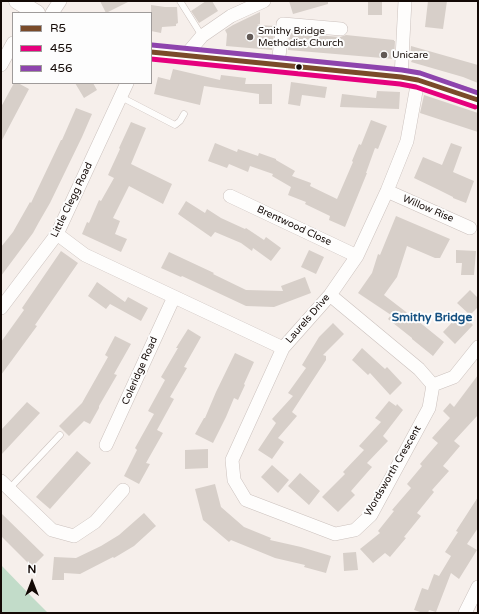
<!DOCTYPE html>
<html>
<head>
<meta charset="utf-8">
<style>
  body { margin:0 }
  #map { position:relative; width:479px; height:614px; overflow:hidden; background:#f6efeb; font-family:"Varela Round",sans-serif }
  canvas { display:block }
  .frame { position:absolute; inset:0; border:2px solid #130905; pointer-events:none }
  .legend { position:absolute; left:12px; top:12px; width:140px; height:72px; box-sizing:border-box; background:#fdfdfd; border:1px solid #9f9b9a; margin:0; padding:5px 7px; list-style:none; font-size:12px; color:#130905 }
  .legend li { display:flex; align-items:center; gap:8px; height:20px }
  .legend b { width:20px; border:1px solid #9f9b9a }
  .north { position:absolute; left:12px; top:562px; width:40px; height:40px; -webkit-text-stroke:3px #fdfdfd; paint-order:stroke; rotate:0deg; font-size:11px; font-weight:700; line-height:16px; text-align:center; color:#130905 }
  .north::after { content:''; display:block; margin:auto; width:14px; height:18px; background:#130905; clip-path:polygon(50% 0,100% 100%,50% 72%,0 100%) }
</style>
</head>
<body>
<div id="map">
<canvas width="479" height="614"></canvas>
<div class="frame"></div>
<ul class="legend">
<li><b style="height:5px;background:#7a4b2a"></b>R5</li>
<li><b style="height:5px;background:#e5007d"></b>455</li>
<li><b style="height:5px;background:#8e44ad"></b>456</li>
</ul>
<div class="north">N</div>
</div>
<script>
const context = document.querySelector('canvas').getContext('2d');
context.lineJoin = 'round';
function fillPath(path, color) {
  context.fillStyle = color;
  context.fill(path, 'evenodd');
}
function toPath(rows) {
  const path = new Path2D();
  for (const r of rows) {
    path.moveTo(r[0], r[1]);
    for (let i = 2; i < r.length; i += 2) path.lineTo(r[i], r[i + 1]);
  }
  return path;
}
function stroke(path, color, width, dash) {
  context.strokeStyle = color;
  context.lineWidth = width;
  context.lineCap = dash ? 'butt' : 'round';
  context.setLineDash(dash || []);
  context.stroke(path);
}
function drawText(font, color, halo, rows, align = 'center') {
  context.font = font + ' "Varela Round",sans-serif';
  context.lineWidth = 4;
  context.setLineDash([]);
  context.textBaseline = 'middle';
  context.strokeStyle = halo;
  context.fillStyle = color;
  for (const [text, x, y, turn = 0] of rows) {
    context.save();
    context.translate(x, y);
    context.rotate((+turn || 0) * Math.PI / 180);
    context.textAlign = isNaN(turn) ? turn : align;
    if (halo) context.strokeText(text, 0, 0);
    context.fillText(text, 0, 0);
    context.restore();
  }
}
const green = toPath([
  [1,565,32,597,48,613,1,613]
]);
const building = toPath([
  [100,1,130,1,106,13],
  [206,1,212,1,218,11,199,23,191,11],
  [289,1,328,1,328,4,293,14],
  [368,1,382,1,382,15,368,15],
  [428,1,447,1,443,29,425,27],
  [151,5,165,7,177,7,178,23,176,24,176,26,162,27,161,33,151,31],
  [260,12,260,24,257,25,275,26,272,50,226,46,227,34,225,30,233,25],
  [290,33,340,37,346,35,394,40,394,41,395,41,394,59,288,50],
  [411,46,478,65,478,83,463,77,411,62,412,60,410,60],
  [173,69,220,80,221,75,246,78,245,84,272,84,272,104,259,104,259,94,204,86,200,105,154,94,158,77,170,80],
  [291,82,327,87,325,98,302,95,300,106,288,104],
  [14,83,18,83,29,89,1,142,1,107],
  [75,83,93,83,97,90,84,98],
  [377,91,400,92,399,109,340,107,342,94,376,98],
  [424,95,478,113,478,132,420,113],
  [76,108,92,114,82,137,50,203,39,222,33,233,1,276,1,247,13,232,30,202,31,203,61,140,62,140],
  [371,120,387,126,378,149,375,148,366,173,367,173,345,227,329,220,330,216,305,204,306,202,288,195,291,187,272,176,273,174,250,166,248,172,229,164,227,168,208,161,215,143,237,152,238,149,258,156,259,153,276,159,276,160,295,171,292,176,311,183,310,186,337,199,353,162,352,161,359,144,361,145],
  [131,122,146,128,131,164,172,184,163,204,129,186,113,218,120,221,115,234,127,239,121,252,82,234,87,222,89,223,99,200,101,201,114,178,108,175,120,149,119,148],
  [451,143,462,147,453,172,474,181,466,203,453,198,453,197,437,189,414,178,423,157,442,165],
  [186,201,205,213,207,209,221,218,245,229,246,228,264,240,266,237,281,248,271,261,253,248,252,251,241,243,215,232,211,237,178,214],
  [396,216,450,239,440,258,435,258,407,246,397,277,384,295,423,325,444,342,433,356,412,339,412,338,388,319,391,315,358,293,372,273,378,254,380,255],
  [309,250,324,257,316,274,301,267],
  [456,250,476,251,474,275,461,275,462,263,456,263],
  [61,251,78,263,35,325,37,326,1,375,1,342,24,310,22,308],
  [169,252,214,273,213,274,246,290,283,291,281,286,305,277,311,293,274,307,246,306,182,276,181,277,161,268],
  [97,282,125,302,128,297,148,308,141,321,110,304,106,309,88,296],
  [470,290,478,298,478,307,470,315,457,303],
  [461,313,473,325,455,344,443,332],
  [333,323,344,334,323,355,326,356,326,360,292,412,297,416,278,438,284,442,272,459,258,450,276,423,272,419,293,396,288,393,306,368,302,365,319,337],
  [188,329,201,337,184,367,187,368,170,397,174,399,157,430,163,433,146,463,150,464,139,484,124,476,137,450,135,448,154,414,148,411,165,380,161,377,178,348,176,348],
  [115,336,131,344,114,374,117,375,99,406,99,408,90,424,84,421,69,436,59,426,82,403,108,357,105,355],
  [362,348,385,369,387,367,402,383,390,395,370,373,368,375,352,360],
  [235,353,254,362,244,384,245,385,238,400,234,398,226,417,213,443,195,434,204,418,205,418,216,392],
  [478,375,478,415,454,441,460,446,443,466,449,471,432,490,434,492,417,513,421,516,404,537,406,538,390,557,385,553,373,563,360,549,380,533,378,531,394,511,392,510,411,488,407,484,422,466,420,464,438,443,432,438,450,418,443,411,450,403,454,407],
  [389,401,396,406,397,404,403,410,383,436,388,441,367,463,372,467,351,491,355,495,338,512,322,497,345,474,343,472,364,450,359,446,381,422,375,418],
  [27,402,40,413,1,455,1,430],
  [208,449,208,468,185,469,185,450],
  [77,451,91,463,50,509,36,497],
  [272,465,289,480,278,493,261,477],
  [300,473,320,491,309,505,288,486],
  [215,484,221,507,244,527,271,538,270,540,301,547,331,556,326,573,304,567,305,565,275,558,231,540,229,542,203,520,195,489],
  [478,497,478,528,467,544,477,550,459,579,451,573,436,612,429,610,428,613,423,613,414,610,422,588,428,590,434,574,439,576,451,556,445,552,458,532,456,531],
  [1,513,44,555,32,567,1,536],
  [144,513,156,526,134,546,114,558,113,557,80,574,64,573,64,580,52,580,54,557,76,558,101,546,119,535],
  [356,552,358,570,344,571,343,553]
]);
const service = toPath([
  [180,1,202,36],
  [121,97,175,125,180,121,184,114],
  [9,489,60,435]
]);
const minor = toPath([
  [52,13,60,1],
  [186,55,202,36,231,16,264,1],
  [278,64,283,24,341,29],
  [1,65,13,43],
  [401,77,405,1],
  [387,191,470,228],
  [230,196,357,256],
  [57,234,85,255,283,348,330,295,357,256,387,191,407,141,418,80],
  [1,308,57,234,127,83],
  [283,348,232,460,234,480,246,500,335,534,355,530,371,515,429,408,433,385,419,369,330,295],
  [433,385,454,377,478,347],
  [106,445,174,297],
  [1,481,52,530,74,536,95,522,123,490],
  [465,613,478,587]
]);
const tertiary = toPath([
  [17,1,37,13],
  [151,52,186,55,401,77,418,80,465,95,478,100]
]);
const bus1 = toPath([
  [151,52,401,77,418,80,478,100]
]);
const bus2 = toPath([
  [151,59,400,84,416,87,475,107]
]);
const bus3 = toPath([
  [152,45,402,70,420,73,478,93]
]);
const markers = [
  [250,37,4,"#625a56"],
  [384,55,4,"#625a56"],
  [299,67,3.5,"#130905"]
];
const poiNames = [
  ["Smithy Bridge",258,31],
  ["Methodist Church",258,43],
  ["Unicare",392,55]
];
const streetNames = [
  ["Little Clegg Road",72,200,-64],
  ["Willow Rise",428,209,23],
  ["Brentwood Close",294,226,25],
  ["Laurels Drive",308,319,-49],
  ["Coleridge Road",140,371,-66],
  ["Wordsworth Crescent",393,471,-60]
];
const quarterNames = [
  ["Smithy Bridge",432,318]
];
fillPath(green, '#c2dcc9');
fillPath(building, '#d7cfc9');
stroke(service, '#cbc1bd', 7);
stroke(minor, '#cbc1bd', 14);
stroke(tertiary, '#cbc1bd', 17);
stroke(service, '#fefdfc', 6);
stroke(minor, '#fefdfc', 13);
stroke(tertiary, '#fefdfc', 16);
stroke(bus1, '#7a4b2a', 5);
stroke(bus2, '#e5007d', 5);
stroke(bus3, '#8e44ad', 5);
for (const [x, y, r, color] of markers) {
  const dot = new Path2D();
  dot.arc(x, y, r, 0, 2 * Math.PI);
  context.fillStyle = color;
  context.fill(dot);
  stroke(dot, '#fdfdfd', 1.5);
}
drawText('10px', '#130905', '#fdfdfd', poiNames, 'left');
drawText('10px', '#130905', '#fdfdfd', streetNames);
drawText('bold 12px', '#155081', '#fdfdfd', quarterNames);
</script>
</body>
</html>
